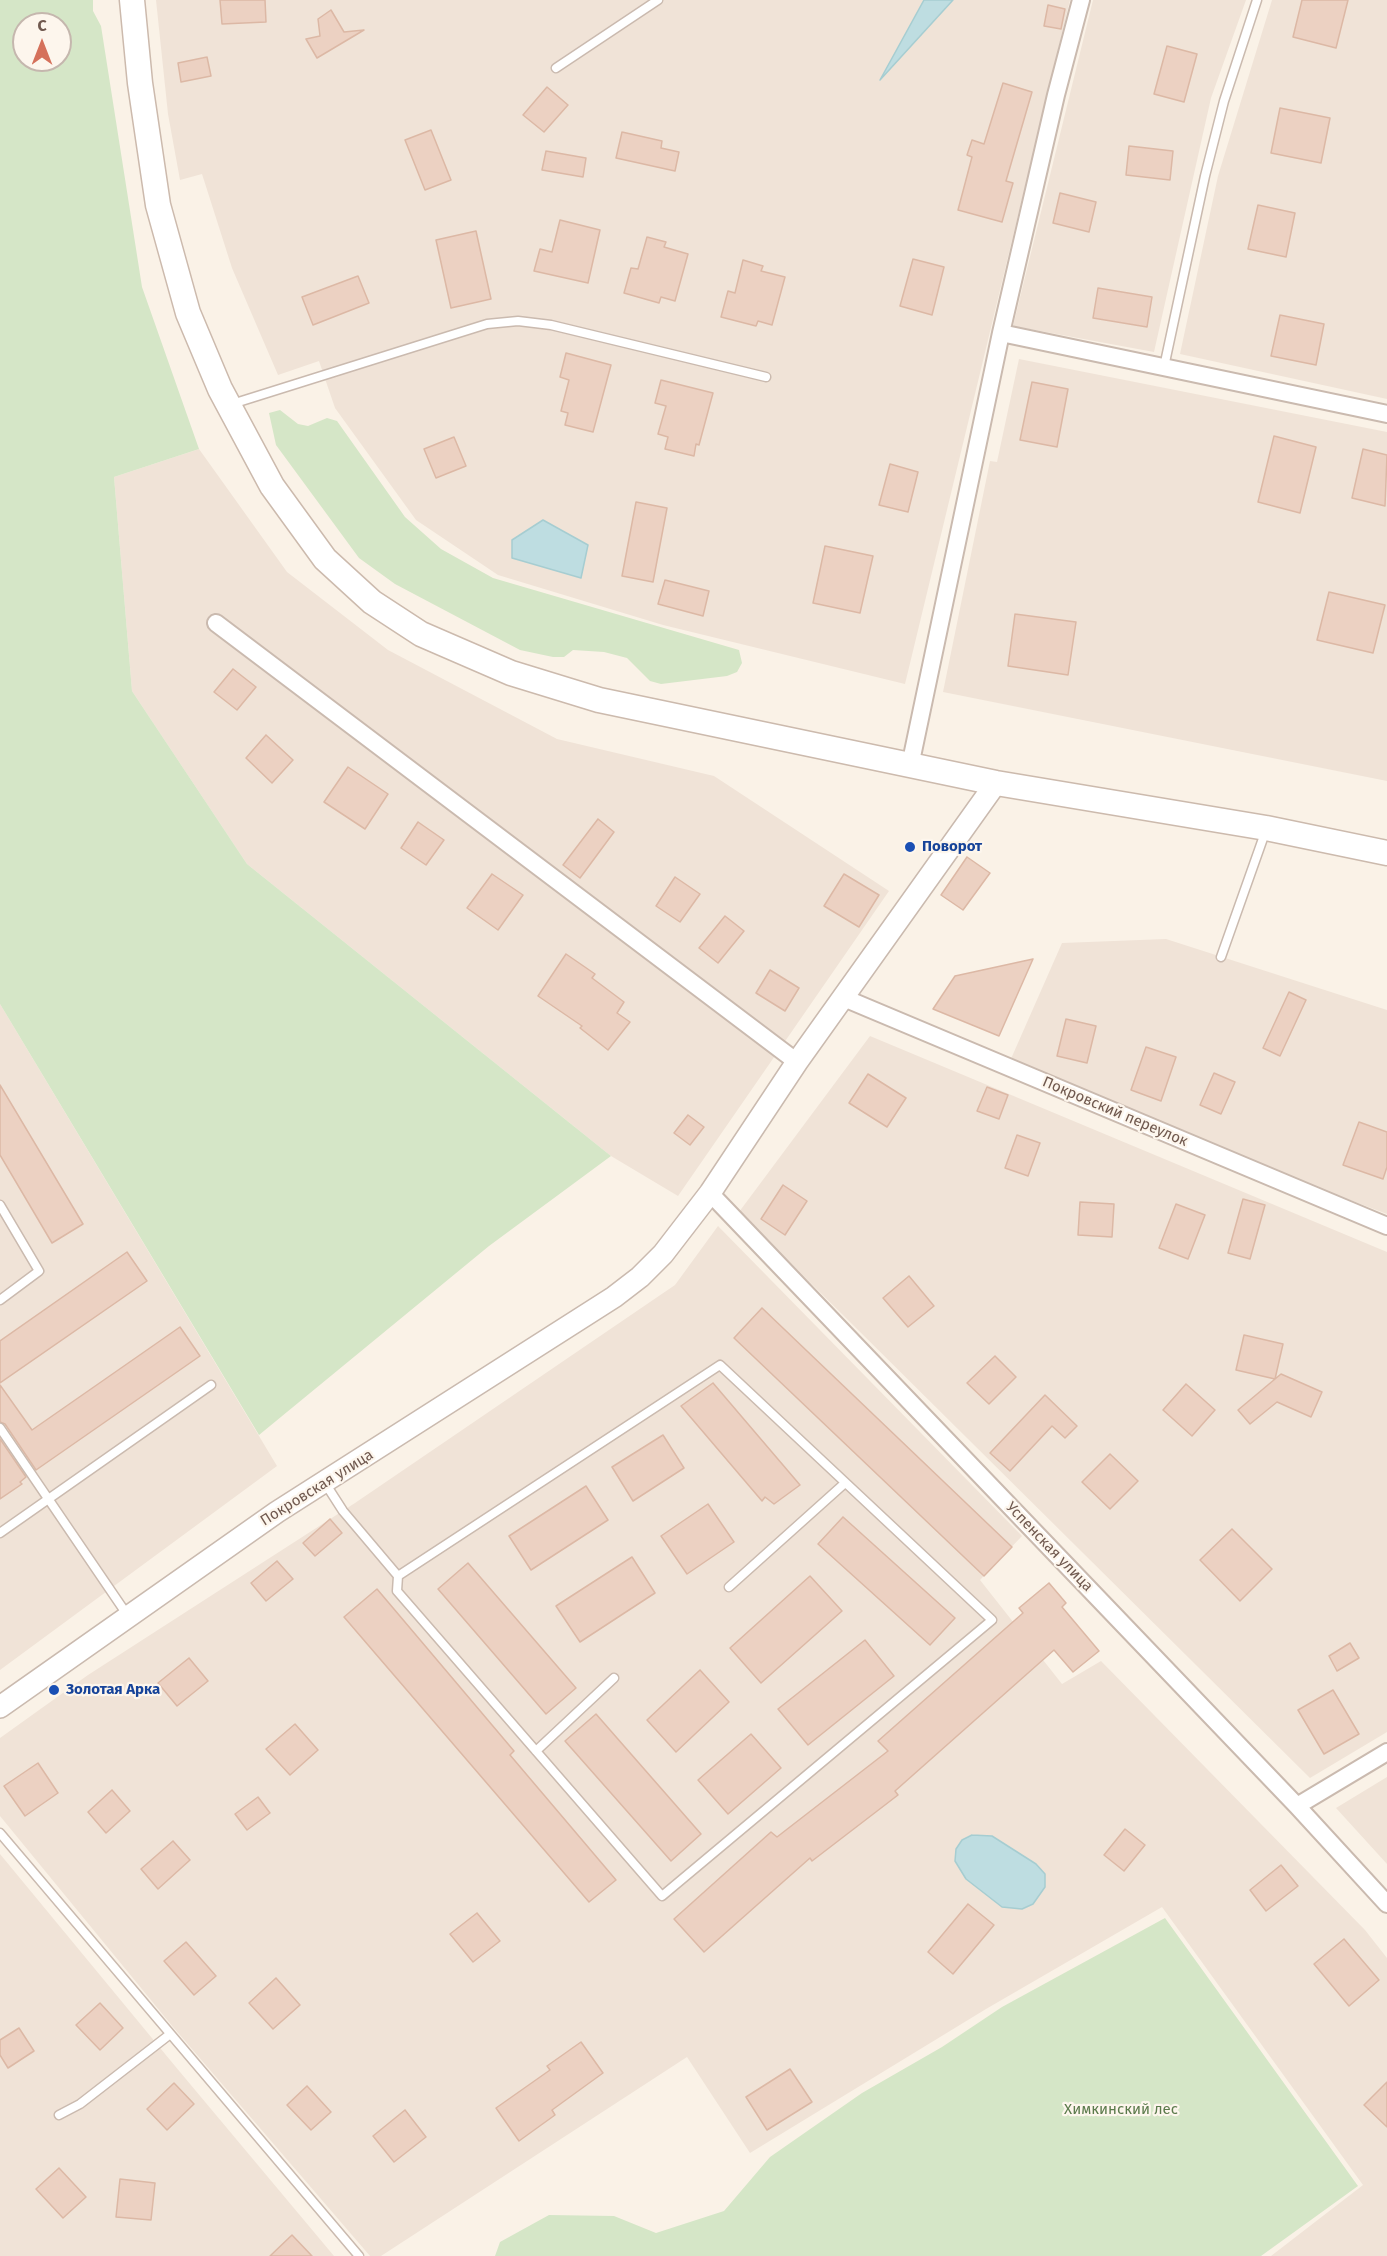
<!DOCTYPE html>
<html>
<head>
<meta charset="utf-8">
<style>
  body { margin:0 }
  #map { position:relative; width:1387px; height:2256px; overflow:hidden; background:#faf2e7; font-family:"Fira Sans",sans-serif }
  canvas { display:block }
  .north { position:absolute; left:12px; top:12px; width:60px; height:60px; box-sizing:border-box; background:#fdf6ed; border:2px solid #c5b7ae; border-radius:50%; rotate:0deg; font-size:16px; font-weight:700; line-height:24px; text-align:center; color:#70594f }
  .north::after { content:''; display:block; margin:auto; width:21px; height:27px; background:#d5715b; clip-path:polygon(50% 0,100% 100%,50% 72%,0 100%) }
</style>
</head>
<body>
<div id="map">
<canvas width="1387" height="2256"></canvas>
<div class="north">С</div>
</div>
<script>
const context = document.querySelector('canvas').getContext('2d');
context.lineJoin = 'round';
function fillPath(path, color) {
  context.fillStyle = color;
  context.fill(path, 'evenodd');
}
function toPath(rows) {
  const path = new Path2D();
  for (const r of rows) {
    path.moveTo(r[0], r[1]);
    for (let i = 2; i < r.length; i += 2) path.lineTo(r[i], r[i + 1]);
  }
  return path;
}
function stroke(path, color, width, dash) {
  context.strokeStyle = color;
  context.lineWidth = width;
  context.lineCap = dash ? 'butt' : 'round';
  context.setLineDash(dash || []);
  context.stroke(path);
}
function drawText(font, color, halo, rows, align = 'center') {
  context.font = font + ' "Fira Sans",sans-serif';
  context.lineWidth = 4.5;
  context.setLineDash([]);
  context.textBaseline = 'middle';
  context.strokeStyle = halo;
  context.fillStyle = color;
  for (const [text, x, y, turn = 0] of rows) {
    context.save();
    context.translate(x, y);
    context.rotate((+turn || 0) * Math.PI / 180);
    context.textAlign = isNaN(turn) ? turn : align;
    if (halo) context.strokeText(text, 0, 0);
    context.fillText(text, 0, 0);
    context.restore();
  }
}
const residential = toPath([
  [156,0,924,0,882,77,953,0,1070,0,905,684,663,625,498,575,416,520,335,408,319,361,278,375,232,268,202,174,180,180,168,114],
  [1093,0,1246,0,1211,98,1154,352,1013,326],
  [1272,0,1387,0,1387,399,1180,354,1218,176],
  [1019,359,1387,432,1387,781,943,692,990,461,997,462],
  [199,449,287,572,388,650,557,739,714,776,889,891,678,1196,611,1156,247,864,132,691,114,477],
  [1166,939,1387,1010,1387,1214,1255,1164,1010,1061,1062,943],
  [0,1004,277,1466,0,1670],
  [870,1036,1387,1252,1387,1732,1310,1778,739,1212],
  [718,1226,1022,1536,980,1580,1062,1684,1101,1661,1365,1930,1387,1958,1387,2256,1271,2256,1363,2185,1162,1907,986,2009,750,2153,687,2057,381,2256,370,2256,173,2027,0,1816,0,1738,88,1675,355,1503,675,1285],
  [1387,1777,1387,1864,1336,1808],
  [0,1854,175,2066,334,2256,0,2256]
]);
const green = toPath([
  [0,0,93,0,93,11,101,26,142,287,199,449,114,477,132,691,247,864,611,1156,489,1246,259,1435,0,1004],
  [24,24,60,24,60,60,24,60],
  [280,410,298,424,308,426,327,418,337,421,405,517,441,549,493,578,739,650,742,663,737,672,727,676,661,684,650,681,627,658,604,652,573,650,564,657,553,657,520,650,395,584,359,558,276,445,269,413],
  [1165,1918,1358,2186,1261,2256,495,2256,500,2242,549,2215,614,2216,656,2233,724,2211,770,2157,862,2093,942,2047,1002,2007]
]);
const water = toPath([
  [924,0,953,0,880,80,924,0],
  [543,520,588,545,581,578,512,558,512,540,543,520],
  [972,1835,992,1836,1036,1864,1045,1874,1045,1887,1033,1904,1022,1909,1002,1907,966,1879,955,1861,956,1849,962,1840,972,1835]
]);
const building = toPath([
  [220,0,265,0,266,22,222,24,220,0],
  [1302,0,1348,0,1336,48,1293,37,1302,0],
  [1048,5,1065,9,1061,29,1044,26,1048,5],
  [331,10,344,32,364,30,317,58,306,39,320,36,318,19,331,10],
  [1167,46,1197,54,1184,102,1154,94,1167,46],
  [207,57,211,76,181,82,178,63,207,57],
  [1003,83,1032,92,1006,181,1013,183,1002,222,958,210,972,157,967,155,972,140,984,144,1003,83],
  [547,87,568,105,544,132,523,115,547,87],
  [1280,108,1330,118,1321,163,1271,153,1280,108],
  [431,130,451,180,425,190,405,140,431,130],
  [622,132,662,141,661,148,679,152,675,171,616,158,622,132],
  [1129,146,1173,151,1170,180,1126,175,1129,146],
  [546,151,586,158,583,177,542,170,546,151],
  [1060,193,1096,202,1089,232,1053,223,1060,193],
  [1258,205,1295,213,1286,257,1248,249,1258,205],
  [560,220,600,230,588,283,534,271,540,249,552,252,560,220],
  [476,231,491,299,451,308,436,240,476,231],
  [647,237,666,242,664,247,688,254,675,301,661,297,659,303,624,293,631,268,638,269,647,237],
  [913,259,944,267,932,315,900,306,913,259],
  [743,260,763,266,761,271,785,277,772,325,758,321,756,326,721,317,728,291,735,293,743,260],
  [358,276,369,303,313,325,302,297,358,276],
  [1098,288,1152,297,1147,327,1093,318,1098,288],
  [1280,315,1324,324,1316,365,1271,356,1280,315],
  [566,353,611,365,593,432,565,425,568,413,561,411,569,380,560,377,566,353],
  [661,380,713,393,699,445,696,444,694,456,665,449,668,437,658,434,666,406,655,403,661,380],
  [1032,382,1068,389,1057,447,1020,440,1032,382],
  [1274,436,1316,447,1300,513,1258,502,1274,436],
  [454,437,466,466,436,478,424,449,454,437],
  [1363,449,1387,455,1385,506,1352,498,1363,449],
  [890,464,918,472,908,512,879,505,890,464],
  [636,502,667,508,653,582,622,576,636,502],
  [825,546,873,556,860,613,813,603,825,546],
  [665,580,709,591,703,616,658,604,665,580],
  [1329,592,1385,605,1373,653,1317,640,1329,592],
  [1015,614,1076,622,1068,675,1008,666,1015,614],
  [233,669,256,687,237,710,214,692,233,669],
  [266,735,293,760,272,783,246,758,266,735],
  [348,767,388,794,365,829,324,802,348,767],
  [598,819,614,832,580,878,563,865,598,819],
  [418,822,444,840,426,865,401,848,418,822],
  [967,857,990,873,963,910,941,895,967,857],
  [492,874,523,895,498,930,467,908,492,874],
  [844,874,879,895,859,927,824,906,844,874],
  [675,877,700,894,680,922,656,906,675,877],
  [725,916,744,931,718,963,699,948,725,916],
  [566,954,595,974,592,978,624,1002,617,1013,630,1022,608,1050,580,1028,582,1026,538,996,566,954],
  [1033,959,999,1036,933,1009,955,976,1033,959],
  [770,970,799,988,785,1011,756,993,770,970],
  [1289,992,1306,1000,1280,1056,1263,1048,1289,992],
  [1066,1019,1096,1026,1087,1063,1057,1056,1066,1019],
  [1146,1047,1176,1057,1161,1101,1131,1090,1146,1047],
  [1214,1073,1235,1082,1221,1114,1200,1105,1214,1073],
  [868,1074,906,1098,887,1127,849,1103,868,1074],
  [0,1085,83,1224,52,1243,0,1155,0,1085],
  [987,1087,1008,1095,999,1119,977,1111,987,1087],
  [688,1115,704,1127,690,1145,674,1133,688,1115],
  [1359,1122,1387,1132,1387,1167,1383,1179,1343,1165,1359,1122],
  [1017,1135,1040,1143,1028,1176,1005,1168,1017,1135],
  [783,1185,807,1201,785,1235,761,1219,783,1185],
  [1243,1199,1265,1205,1250,1259,1228,1253,1243,1199],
  [1080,1202,1114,1204,1112,1237,1078,1235,1080,1202],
  [1176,1204,1205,1215,1188,1259,1159,1248,1176,1204],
  [127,1252,147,1281,0,1383,0,1341,127,1252],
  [909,1276,934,1306,908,1327,883,1298,909,1276],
  [762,1308,1012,1547,984,1576,734,1338,762,1308],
  [180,1327,200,1356,36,1470,5,1424,0,1422,0,1385,32,1430,180,1327],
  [1244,1335,1283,1344,1275,1379,1236,1370,1244,1335],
  [995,1356,1016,1377,989,1404,967,1383,995,1356],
  [1281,1374,1322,1392,1311,1417,1277,1402,1250,1424,1238,1410,1281,1374],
  [713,1383,800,1485,774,1504,765,1497,762,1501,681,1406,713,1383],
  [1186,1384,1215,1410,1192,1436,1163,1410,1186,1384],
  [1045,1395,1077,1426,1065,1438,1052,1426,1010,1471,990,1453,1045,1395],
  [663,1435,684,1468,633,1501,612,1467,663,1435],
  [0,1439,26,1477,20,1482,22,1484,0,1499,0,1439],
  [1110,1454,1138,1481,1110,1509,1082,1482,1110,1454],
  [586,1486,608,1520,531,1570,509,1536,586,1486],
  [708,1504,734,1542,687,1574,661,1536,708,1504],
  [843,1517,955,1618,930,1645,818,1544,843,1517],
  [330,1519,342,1533,315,1556,303,1543,330,1519],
  [1232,1529,1272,1569,1240,1601,1200,1560,1232,1529],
  [632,1557,655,1593,580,1642,556,1606,632,1557],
  [277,1561,293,1579,266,1601,251,1583,277,1561],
  [468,1563,576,1688,546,1714,438,1589,468,1563],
  [810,1576,842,1611,761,1683,730,1648,810,1576],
  [1049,1583,1066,1603,1062,1607,1099,1651,1073,1672,1054,1650,895,1791,898,1795,812,1861,810,1858,704,1952,674,1919,771,1832,777,1837,888,1751,878,1741,1023,1613,1019,1608,1049,1583],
  [377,1589,514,1751,510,1755,616,1880,589,1902,344,1617,377,1589],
  [865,1640,894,1676,808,1745,778,1709,865,1640],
  [1350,1643,1359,1658,1337,1671,1329,1656,1350,1643],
  [189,1658,208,1681,177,1706,158,1683,189,1658],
  [700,1670,729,1702,676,1752,647,1720,700,1670],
  [1333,1690,1359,1734,1324,1754,1298,1710,1333,1690],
  [596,1714,701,1834,671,1861,565,1741,596,1714],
  [295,1724,318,1750,290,1775,266,1749,295,1724],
  [751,1734,781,1768,728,1814,698,1780,751,1734],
  [38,1763,58,1793,25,1816,4,1786,38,1763],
  [112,1790,130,1811,106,1833,88,1812,112,1790],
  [258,1797,270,1813,247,1830,235,1814,258,1797],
  [1125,1829,1145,1845,1124,1871,1104,1855,1125,1829],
  [173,1841,190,1860,158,1889,141,1869,173,1841],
  [1281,1865,1298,1886,1266,1911,1250,1890,1281,1865],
  [968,1904,994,1925,953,1974,928,1952,968,1904],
  [477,1913,500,1941,473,1962,450,1934,477,1913],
  [1344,1939,1379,1980,1349,2006,1314,1964,1344,1939],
  [186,1942,216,1976,194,1995,164,1961,186,1942],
  [276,1978,300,2005,273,2029,249,2003,276,1978],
  [100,2003,123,2028,100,2050,76,2025,100,2003],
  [19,2028,34,2051,8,2068,0,2055,0,2040,19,2028],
  [581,2042,603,2073,552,2110,555,2115,519,2141,496,2108,550,2070,547,2066,581,2042],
  [790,2069,812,2102,767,2130,746,2097,790,2069],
  [1387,2082,1387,2127,1364,2105,1387,2082],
  [174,2083,194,2104,167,2130,147,2109,174,2083],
  [307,2086,331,2112,311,2130,287,2105,307,2086],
  [405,2110,426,2137,394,2162,373,2136,405,2110],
  [59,2168,86,2197,63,2218,36,2189,59,2168],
  [120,2179,155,2183,151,2220,116,2217,120,2179],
  [292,2235,312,2256,270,2256,292,2235]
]);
const service = toPath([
  [556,68,658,0],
  [1164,367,1205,176,1224,101,1257,0],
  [232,404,487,324,518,321,551,325,766,377],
  [1221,957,1266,830],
  [0,1205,39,1271,0,1300],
  [0,1428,128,1616],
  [325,1483,343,1511,398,1576,397,1591,662,1896,992,1620,720,1365,398,1576],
  [0,1533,211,1385],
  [729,1587,845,1483],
  [536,1751,614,1678],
  [0,1833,359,2256],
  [59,2115,80,2104,169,2035]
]);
const minor = toPath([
  [1001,333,1387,414],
  [216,623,797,1062],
  [910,766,1001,333,1056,95,1081,0],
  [844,998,1387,1226],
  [710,1193,1297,1806,1387,1904],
  [1297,1806,1387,1752]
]);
const tertiary = toPath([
  [0,1707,277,1512,614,1297,640,1277,663,1254,710,1193,797,1062,996,783]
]);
const secondary = toPath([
  [132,0,140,83,158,205,188,313,220,389,272,486,325,559,372,602,421,634,511,673,599,700,996,783,1266,828,1387,853]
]);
const markers = [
  [910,847,6,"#1a4fb4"],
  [54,1690,6,"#1a4fb4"]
];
const transitNames = [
  ["Поворот",922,847],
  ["Золотая Арка",66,1690]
];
const streetNames = [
  ["Покровский переулок",1115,1112,23],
  ["Покровская улица",317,1488,-32],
  ["Успенская улица",1049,1547,46]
];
const parkNames = [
  ["Химкинский лес",1121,2110]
];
fillPath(residential, '#f0e3d7');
fillPath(green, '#d5e6c7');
fillPath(water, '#bedde1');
stroke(water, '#a6cdd1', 1.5);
fillPath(building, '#ecd1c2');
stroke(building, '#dcb8a5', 1.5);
stroke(service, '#cabaaf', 11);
stroke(minor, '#cabaaf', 20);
stroke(tertiary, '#cabaaf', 24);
stroke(secondary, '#ccbaad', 27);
stroke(service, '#fff', 8);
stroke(minor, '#fff', 16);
stroke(tertiary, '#fff', 21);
stroke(secondary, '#fff', 24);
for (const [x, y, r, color] of markers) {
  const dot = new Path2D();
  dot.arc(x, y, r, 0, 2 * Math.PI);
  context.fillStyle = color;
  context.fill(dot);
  stroke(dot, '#fdf6ed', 2);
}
drawText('bold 15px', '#164399', '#fdf6ed', transitNames, 'left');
drawText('15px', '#70594f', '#fdf6ed', streetNames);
drawText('15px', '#5b7a4b', '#fdf6ed', parkNames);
</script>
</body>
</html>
